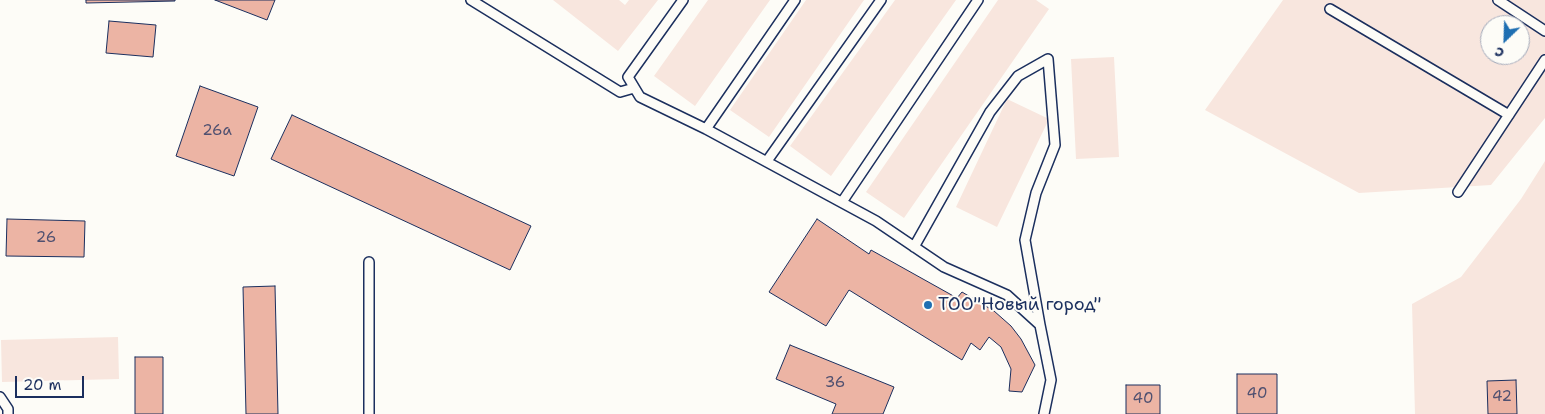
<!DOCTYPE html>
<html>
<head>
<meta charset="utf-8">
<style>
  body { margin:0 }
  #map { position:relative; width:1545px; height:414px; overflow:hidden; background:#fdfcf7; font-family:"Shantell Sans",sans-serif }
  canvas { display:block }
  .north { position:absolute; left:1480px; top:15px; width:50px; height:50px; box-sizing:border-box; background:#fdfcf7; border:1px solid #a3aaba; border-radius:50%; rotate:204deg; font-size:14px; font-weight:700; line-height:20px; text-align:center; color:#1b2f5e }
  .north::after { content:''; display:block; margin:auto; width:18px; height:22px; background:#1f6fb2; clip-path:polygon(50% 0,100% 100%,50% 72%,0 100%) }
  .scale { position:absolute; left:15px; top:376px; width:69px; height:22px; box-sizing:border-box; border:2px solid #1b2f5e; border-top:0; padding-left:6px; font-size:15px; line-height:18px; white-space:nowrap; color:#1b2f5e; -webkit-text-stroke:4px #fdfcf7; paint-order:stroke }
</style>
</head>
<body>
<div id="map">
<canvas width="1545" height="414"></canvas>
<div class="north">С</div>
<div class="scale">20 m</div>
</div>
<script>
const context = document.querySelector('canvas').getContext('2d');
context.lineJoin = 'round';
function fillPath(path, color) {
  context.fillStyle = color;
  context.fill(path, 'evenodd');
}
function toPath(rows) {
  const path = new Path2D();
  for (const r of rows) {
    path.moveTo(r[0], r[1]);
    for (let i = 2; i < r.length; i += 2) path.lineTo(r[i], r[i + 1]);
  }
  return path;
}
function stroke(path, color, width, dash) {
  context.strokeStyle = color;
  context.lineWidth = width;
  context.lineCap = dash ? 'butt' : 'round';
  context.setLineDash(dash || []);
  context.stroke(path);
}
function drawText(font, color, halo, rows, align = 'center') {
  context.font = font + ' "Shantell Sans",sans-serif';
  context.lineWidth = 4;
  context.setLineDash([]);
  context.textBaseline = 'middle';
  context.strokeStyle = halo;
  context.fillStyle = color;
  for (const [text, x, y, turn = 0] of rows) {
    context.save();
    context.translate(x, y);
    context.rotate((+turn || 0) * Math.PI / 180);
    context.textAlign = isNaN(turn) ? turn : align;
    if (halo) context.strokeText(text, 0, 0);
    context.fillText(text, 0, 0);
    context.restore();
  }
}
const built = toPath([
  [553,0,619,0,625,5,629,0,658,0,618,51],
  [708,0,770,0,695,106,654,76],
  [806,0,864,0,769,137,730,110],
  [895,0,956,0,831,176,790,146],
  [998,0,1036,0,1049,9,904,218,866,192],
  [1283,0,1545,0,1545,118,1491,185,1359,193,1205,110],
  [1490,25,1520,25,1520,55,1490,55],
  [1114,57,1119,157,1076,159,1071,59],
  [1007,99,1049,119,997,227,956,207],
  [1545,161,1545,414,1415,414,1412,304,1461,277,1521,199],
  [118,337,119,379,2,382,1,340]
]);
const building = toPath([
  [86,0,175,0,175,1,86,3,86,0],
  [215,0,275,0,267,20,215,0],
  [109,21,156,25,153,57,106,53,109,21],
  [200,86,258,107,234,176,176,156,200,86],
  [292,115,531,226,510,270,271,159,292,115],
  [7,219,85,221,84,257,6,256,7,219],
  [817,219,869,254,871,250,957,298,962,292,994,311,1011,326,1021,339,1035,365,1022,392,1009,391,1011,369,1001,347,989,337,980,350,971,343,962,360,849,290,826,326,769,292,817,219],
  [275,286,278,414,246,414,243,287,275,286],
  [790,345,894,387,883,414,832,414,836,404,776,379,790,345],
  [135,357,163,357,163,414,135,414,135,357],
  [1237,374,1277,374,1277,414,1237,414,1237,374],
  [1516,380,1517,414,1488,414,1487,381,1516,380],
  [1126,385,1160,385,1160,414,1126,414,1126,385]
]);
const lane = toPath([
  [471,0,620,92,634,88],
  [683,0,628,77,640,97,706,129,795,0],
  [1498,0,1545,31],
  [1330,9,1509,115],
  [706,129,876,221,944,267,1007,295,1040,325,1051,380,1044,414],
  [767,161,881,0],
  [1458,192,1545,60],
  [842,202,978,0],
  [914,247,990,112,1018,76,1048,59,1055,145,1036,193,1025,240,1040,325],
  [0,397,8,409,8,414],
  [369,414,369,262]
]);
const markers = [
  [928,305,5,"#1f6fb2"]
];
const numberNames = [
  ["26а",217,131],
  ["26",46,238],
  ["36",835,383],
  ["40",1257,394],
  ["42",1502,397],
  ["40",1143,399]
];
const poiNames = [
  ["ТОО\"Новый город\"",938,305]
];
fillPath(built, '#f8e6de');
fillPath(building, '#ecb4a4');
stroke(building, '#1b2f5e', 1);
stroke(lane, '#1b2f5e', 12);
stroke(lane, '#fdfcf7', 9);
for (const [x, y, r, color] of markers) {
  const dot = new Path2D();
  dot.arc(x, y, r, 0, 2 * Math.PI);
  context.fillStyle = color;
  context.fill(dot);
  stroke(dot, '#fdfcf7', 2);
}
drawText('15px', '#4f5070', null, numberNames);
drawText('18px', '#1b2f5e', '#fdfcf7', poiNames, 'left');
</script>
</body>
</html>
